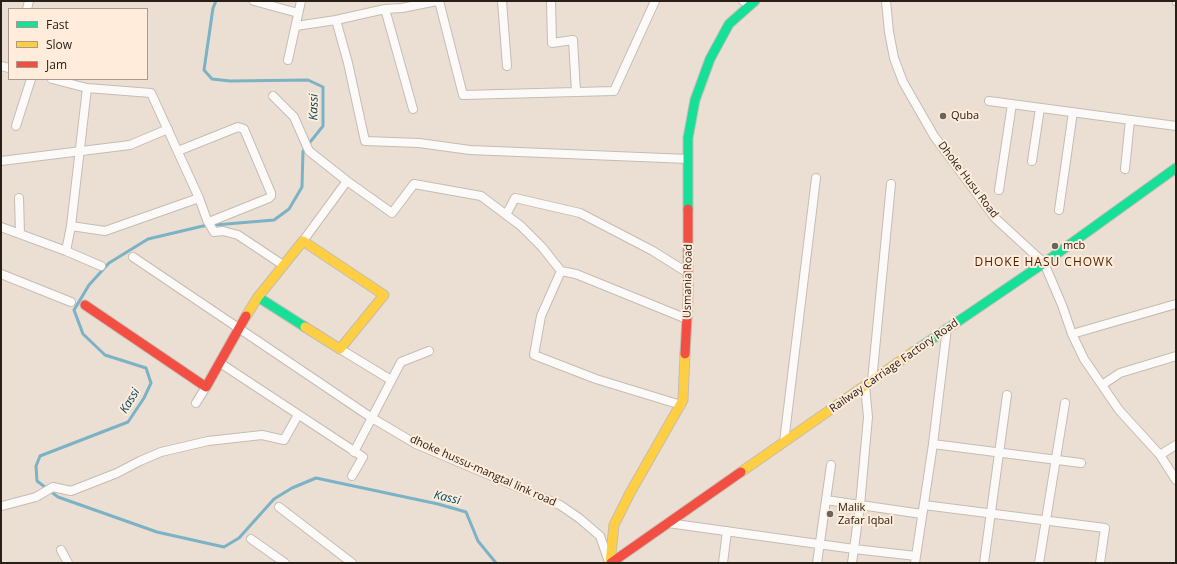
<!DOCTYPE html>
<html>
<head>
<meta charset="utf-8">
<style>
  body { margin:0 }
  #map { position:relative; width:1177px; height:564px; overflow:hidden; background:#ebdfd3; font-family:"Open Sans",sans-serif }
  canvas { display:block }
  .frame { position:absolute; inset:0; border:2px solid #282018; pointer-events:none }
  .legend { position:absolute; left:8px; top:8px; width:140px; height:72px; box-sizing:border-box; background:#ffecdb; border:1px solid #a99a8d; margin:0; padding:5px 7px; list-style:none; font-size:12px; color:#282018 }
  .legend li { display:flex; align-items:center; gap:8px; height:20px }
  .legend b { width:20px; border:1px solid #a99a8d }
</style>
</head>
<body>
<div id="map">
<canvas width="1177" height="564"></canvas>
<div class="frame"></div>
<ul class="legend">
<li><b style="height:5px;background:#16e098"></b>Fast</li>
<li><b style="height:5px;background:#ffcf43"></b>Slow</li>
<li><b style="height:5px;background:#f24e42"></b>Jam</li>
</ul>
</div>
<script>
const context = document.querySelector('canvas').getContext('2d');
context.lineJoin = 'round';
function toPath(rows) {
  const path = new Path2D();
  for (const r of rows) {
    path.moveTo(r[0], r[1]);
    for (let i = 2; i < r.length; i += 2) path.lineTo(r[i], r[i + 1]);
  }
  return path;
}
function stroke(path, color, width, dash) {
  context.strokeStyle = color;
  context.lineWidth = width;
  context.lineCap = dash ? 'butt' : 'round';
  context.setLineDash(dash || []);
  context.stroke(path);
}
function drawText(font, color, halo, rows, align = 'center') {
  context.font = font + ' "Open Sans",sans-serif';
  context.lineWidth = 4;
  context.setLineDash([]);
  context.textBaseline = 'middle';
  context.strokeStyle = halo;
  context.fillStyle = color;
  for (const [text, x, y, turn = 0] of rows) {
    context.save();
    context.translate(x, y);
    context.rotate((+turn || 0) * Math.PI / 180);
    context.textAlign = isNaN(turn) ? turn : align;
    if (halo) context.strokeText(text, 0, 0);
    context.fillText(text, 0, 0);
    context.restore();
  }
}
const stream = toPath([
  [216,1,213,8,204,70,212,79,230,81,308,80,323,87,323,126,303,151,302,187,289,209,274,220,203,226,148,239,109,263,89,285,74,310,83,334,105,355,146,368,151,383,144,398,128,422,40,456,36,466,37,481,58,497,157,532,224,547,239,538,274,499,292,488,316,478,438,504,466,512,478,541,496,563]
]);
const lane = toPath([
  [1175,3,1175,1]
]);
const street = toPath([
  [254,1,298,13],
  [439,1,463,95,614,91,655,1],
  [502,1,507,66],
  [551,1,552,43,573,40,576,92],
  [743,1,750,5],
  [886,1,889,32,894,58,903,82,934,136,995,218,1044,263,1062,305,1072,334,1084,359,1119,410,1160,455,1176,480],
  [27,9,29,1],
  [385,9,413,109],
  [336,20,348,63,365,141,419,143,470,150,688,159],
  [296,26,336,20,385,9,402,8,437,1],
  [288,60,301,1],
  [1,66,9,68],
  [52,79,87,88,151,93,199,198,207,220,214,232,223,231,238,235,283,265],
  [87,88,71,226,105,231,199,198],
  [273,96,294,117,309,151,347,181,392,213,414,184,481,196,521,226,542,247,561,271],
  [989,101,1176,126],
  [16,126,31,79],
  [178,151,238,127,244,129,271,193,271,196,269,198,209,222],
  [1,161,130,145,168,129],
  [1032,161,1040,108],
  [1125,169,1130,120],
  [999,190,1012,104],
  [19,198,20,234],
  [1059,210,1073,112],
  [506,215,515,198,580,213,653,251,688,273],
  [1,227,66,251,101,266],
  [303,241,347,181],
  [66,251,71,226],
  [133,257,372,418,416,444,560,505,579,518,600,536,609,562],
  [1,274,71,302],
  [1072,334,1176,304],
  [340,349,391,380],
  [220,363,363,457,352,476],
  [872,381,891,184],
  [1102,385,1120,373,1176,356],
  [196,403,206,387],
  [681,405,596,379,534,355,541,316,561,271,576,274,687,319],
  [784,442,816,178],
  [933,444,1081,463],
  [354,452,401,362,429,351],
  [1160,455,1176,445],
  [826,500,922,514],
  [924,505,1105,528,1100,563],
  [2,506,36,497,53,487,71,491,117,473,140,461,161,452,208,441,262,435,284,440,298,415],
  [279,507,352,563],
  [668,523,854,549,916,556],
  [251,539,285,563],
  [61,550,68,563],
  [723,563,727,531],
  [817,563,831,465],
  [852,563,860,505,868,417,865,386],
  [915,563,933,444,947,328],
  [984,563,1007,395],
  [1039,563,1065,403]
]);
const fast = toPath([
  [688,209,688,138,695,100,710,59,729,24,755,1],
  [258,297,305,327],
  [913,352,1044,263,1176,168]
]);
const slow = toPath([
  [246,316,258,297,303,241,384,295,340,349,305,327],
  [741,472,913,352],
  [610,563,614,525,630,493,683,400,685,354]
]);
const jam = toPath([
  [85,305,206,387,246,316],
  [685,354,688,299,688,209],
  [611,563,741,472]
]);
const markers = [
  [943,116,4,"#6c6359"],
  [1055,246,4,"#6c6359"],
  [830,514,4,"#6c6359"]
];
const poiNames = [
  ["Quba",951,116],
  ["mcb",1063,246],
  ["Malik",838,508],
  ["Zafar Iqbal",838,521]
];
const streetNames = [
  ["Dhoke Husu Road",968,180,53],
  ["Usmania Road",688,281,-89],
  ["Railway Carriage Factory Road",894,366,-35],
  ["dhoke hussu-mangtal link road",483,471,24]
];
const waterNames = [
  ["Kassi",314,107,-89],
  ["Kassi",130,401,-59],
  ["Kassi",447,498,13]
];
const neighbourhoodNames = [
  ["DHOKE HASU CHOWK",1044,263]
];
stroke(stream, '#7cb2c5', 3);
stroke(lane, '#c5bcb2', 6);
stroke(street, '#c5bcb2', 10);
stroke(fast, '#c5bcb2', 11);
stroke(slow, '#c5bcb2', 11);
stroke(jam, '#c5bcb2', 11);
stroke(lane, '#fcfaf8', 4);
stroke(street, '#fcfaf8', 8);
stroke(fast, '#16e098', 9);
stroke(slow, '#ffcf43', 9);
stroke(jam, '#f24e42', 9);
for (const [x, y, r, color] of markers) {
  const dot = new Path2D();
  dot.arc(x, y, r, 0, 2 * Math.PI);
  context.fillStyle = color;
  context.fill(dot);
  stroke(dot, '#ffecdb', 1.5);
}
drawText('11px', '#282018', '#ffecdb', poiNames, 'left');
drawText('11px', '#282018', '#ffecdb', streetNames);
drawText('italic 12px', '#014b62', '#ffecdb', waterNames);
context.letterSpacing = '1px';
drawText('12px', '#4c1f00', '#ffecdb', neighbourhoodNames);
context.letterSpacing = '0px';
</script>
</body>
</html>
